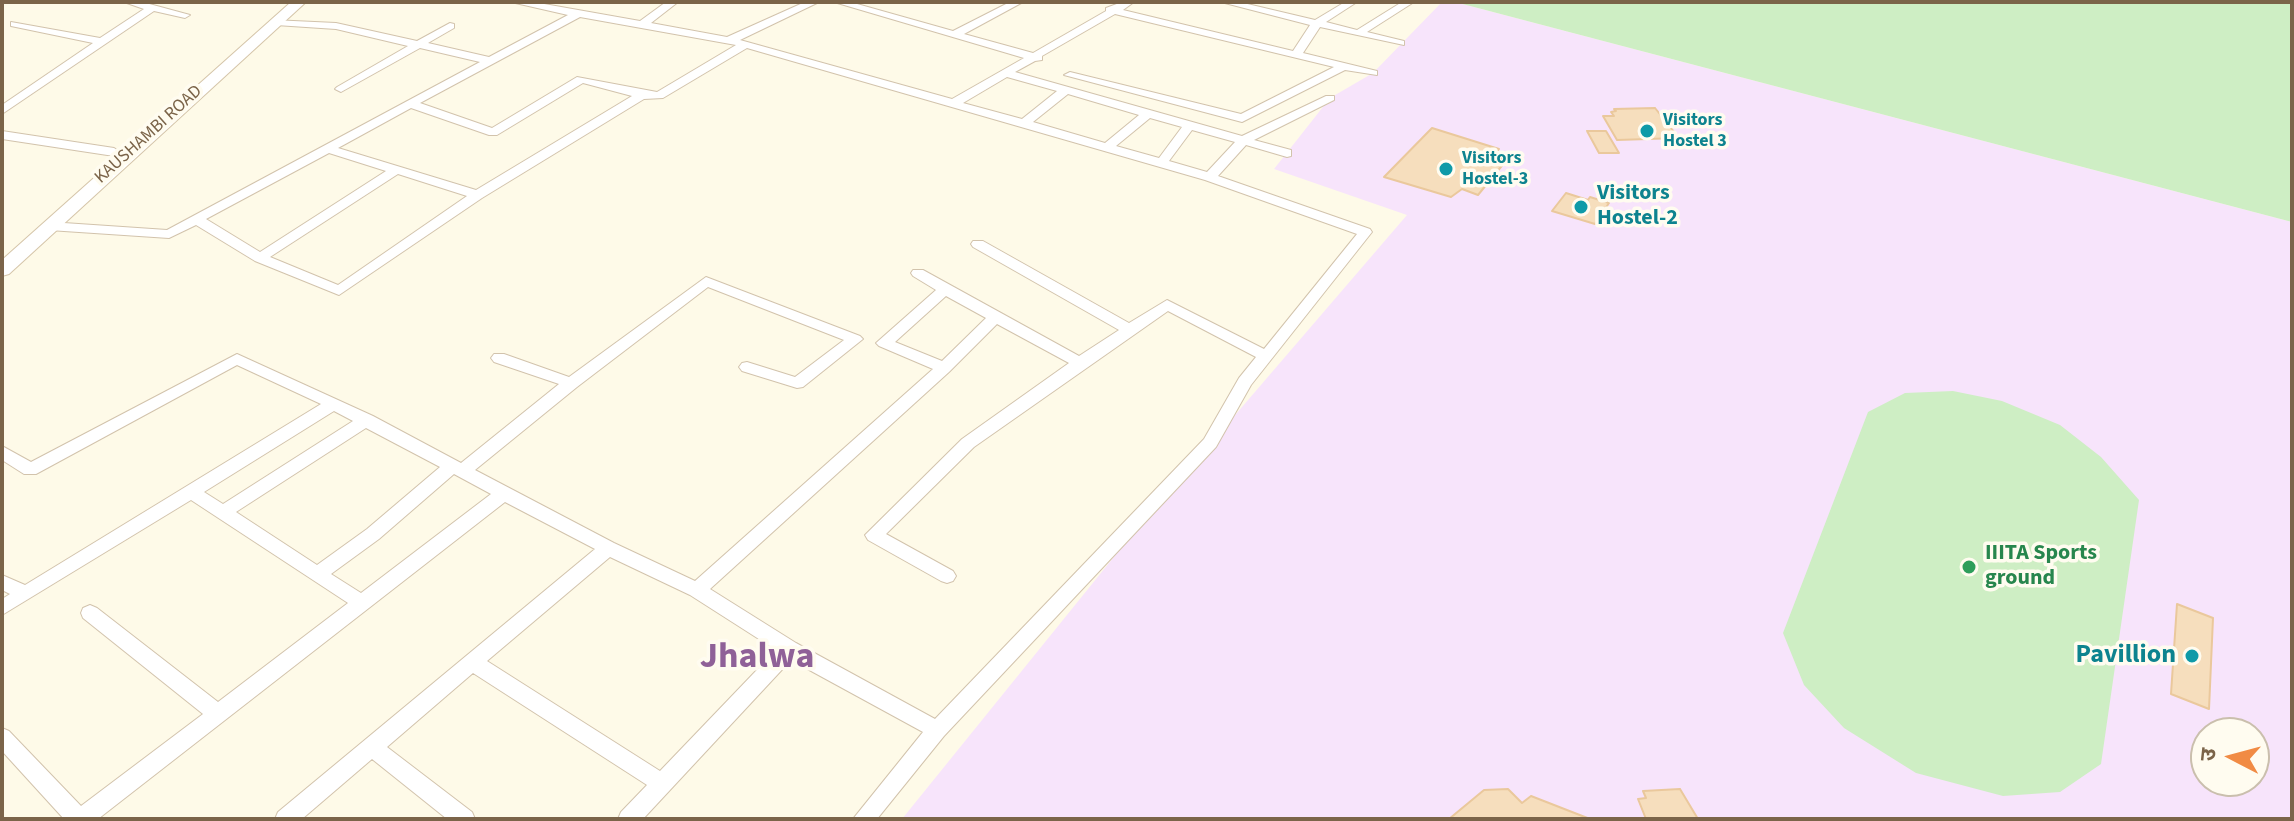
<!DOCTYPE html>
<html>
<head>
<meta charset="utf-8">
<style>
  body { margin:0 }
  #map { position:relative; width:2294px; height:821px; overflow:hidden; background:#fefae8; font-family:"Source Sans 3","Noto Sans Devanagari",sans-serif }
  canvas { display:block }
  .frame { position:absolute; inset:0; border:4px solid #7b6449; pointer-events:none }
  .north { position:absolute; left:2190px; top:717px; width:80px; height:80px; box-sizing:border-box; background:#fffcf0; border:2px solid #cabfad; border-radius:50%; rotate:276deg; font-size:22px; font-weight:700; line-height:32px; text-align:center; color:#7b6449 }
  .north::after { content:''; display:block; margin:auto; width:28px; height:36px; background:#f18b44; clip-path:polygon(50% 0,100% 100%,50% 72%,0 100%) }
</style>
</head>
<body>
<div id="map">
<canvas width="2294" height="821"></canvas>
<div class="frame"></div>
<div class="north">उ</div>
</div>
<script>
const context = document.querySelector('canvas').getContext('2d');
context.lineJoin = 'round';
function fillPath(path, color) {
  context.fillStyle = color;
  context.fill(path, 'evenodd');
}
function toPath(rows) {
  const path = new Path2D();
  for (const r of rows) {
    path.moveTo(r[0], r[1]);
    for (let i = 2; i < r.length; i += 2) path.lineTo(r[i], r[i + 1]);
  }
  return path;
}
function stroke(path, color, width, dash) {
  context.strokeStyle = color;
  context.lineWidth = width;
  context.lineCap = dash ? 'butt' : 'round';
  context.setLineDash(dash || []);
  context.stroke(path);
}
function drawText(font, color, halo, rows, align = 'center') {
  context.font = font + ' "Source Sans 3",sans-serif';
  context.lineWidth = 7;
  context.setLineDash([]);
  context.textBaseline = 'middle';
  context.strokeStyle = halo;
  context.fillStyle = color;
  for (const [text, x, y, turn = 0] of rows) {
    context.save();
    context.translate(x, y);
    context.rotate((+turn || 0) * Math.PI / 180);
    context.textAlign = isNaN(turn) ? turn : align;
    if (halo) context.strokeText(text, 0, 0);
    context.fillText(text, 0, 0);
    context.restore();
  }
}
const education = toPath([
  [1442,2,1455,2,2292,222,2292,819,902,819,1126,542,1407,215,1274,169,1330,98,1373,73],
  [2206,733,2254,733,2254,781,2206,781]
]);
const green = toPath([
  [1455,2,2292,2,2292,222],
  [1953,391,2002,401,2060,425,2101,457,2139,500,2101,764,2060,792,2003,796,1916,773,1844,728,1804,685,1783,633,1868,412,1905,393]
]);
const building = toPath([
  [1655,108,1679,138,1617,140,1603,116,1614,116,1611,112,1616,111,1614,109,1655,108],
  [1432,128,1499,149,1496,153,1509,157,1478,195,1462,189,1451,197,1384,177,1432,128],
  [1587,131,1606,131,1619,153,1599,153,1587,131],
  [1566,193,1588,200,1590,197,1609,203,1595,224,1552,211,1566,193],
  [2177,604,2213,618,2209,709,2171,694,2177,604],
  [1508,789,1522,803,1531,796,1590,819,1449,819,1484,790,1508,789],
  [1680,789,1698,819,1646,819,1638,799,1646,798,1643,791,1680,789]
]);
const street = toPath([
  [124,2,142,2,190,15,185,18,154,11,2,114,2,105,93,43,11,26,11,22,100,38,144,9,124,2],
  [511,2,533,2,640,21,666,2,678,2,651,23,727,37,805,2,819,2,740,40,952,99,1024,58,834,2,850,2,953,31,1010,2,1023,2,964,34,1033,53,1106,11,1106,8,1122,2,1134,2,1123,10,1293,51,1310,25,1221,2,1239,2,1315,20,1345,2,1357,2,1326,22,1357,30,1402,2,1414,2,1367,32,1404,41,1404,45,1320,27,1303,53,1377,71,1377,75,1345,70,1242,122,1064,75,1070,72,1241,114,1334,67,1115,14,1042,56,1042,60,1035,61,1015,72,1242,136,1326,96,1334,96,1334,100,1254,140,1291,150,1291,156,1287,157,1246,145,1218,176,1370,229,1372,232,1251,385,1216,447,944,736,877,819,853,819,923,732,791,660,643,819,618,819,621,812,647,785,473,673,387,747,472,812,475,819,447,819,372,759,302,819,275,819,278,812,595,549,505,502,98,819,64,819,2,751,2,728,9,731,81,806,203,714,83,618,81,613,83,608,90,605,97,608,218,702,348,603,191,500,2,615,2,599,10,594,2,590,2,575,25,585,321,404,237,365,36,474,24,474,2,460,2,446,31,462,237,354,373,416,461,463,559,384,494,362,491,358,494,354,504,354,569,377,706,277,860,336,863,339,803,387,797,388,742,371,739,367,742,363,747,362,795,377,844,340,708,287,577,387,475,470,614,543,695,581,933,369,879,346,876,343,936,290,913,276,911,273,913,270,923,270,1079,356,1119,330,973,247,971,244,973,241,983,241,1129,323,1167,300,1264,349,1357,234,1205,180,747,48,663,98,644,99,482,198,339,295,255,261,196,225,169,238,49,230,42,226,49,222,167,230,480,62,420,48,341,92,335,89,337,87,408,46,336,29,276,25,271,22,272,20,336,23,417,41,450,23,454,24,454,28,428,43,489,57,568,15,511,2],
  [580,17,736,45,657,92,577,77,492,128,420,103,580,17],
  [1007,77,1057,91,1022,119,963,103,1007,77],
  [583,83,632,96,476,190,338,148,411,108,489,135,497,135,583,83],
  [1068,94,1139,115,1105,143,1033,122,1068,94],
  [1150,118,1182,127,1159,158,1116,146,1150,118],
  [1192,130,1235,142,1207,172,1169,161,1192,130],
  [329,153,386,171,260,252,206,219,329,153],
  [398,174,467,196,338,285,270,257,398,174],
  [946,296,986,318,942,361,895,342,946,296],
  [1168,311,1256,357,1239,378,1204,439,935,719,796,643,710,589,949,372,997,324,1069,363,962,439,865,535,868,540,941,581,947,583,953,581,956,576,953,571,886,534,974,447,1168,311],
  [334,411,353,421,223,504,204,492,334,411],
  [366,428,440,467,367,529,317,565,236,512,366,428],
  [454,474,491,494,361,593,331,574,379,539,454,474],
  [610,557,690,595,776,650,660,771,487,661,610,557],
  [2,131,114,148,120,152,114,156,2,139,2,131]
]);
const secondary = toPath([
  [291,2,306,2,9,274,2,276,2,260,291,2]
]);
const markers = [
  [1647,131,8,"#0f9aa8"],
  [1446,169,8,"#0f9aa8"],
  [1581,207,8,"#0f9aa8"],
  [1969,567,8,"#2e9e5b"],
  [2192,656,8,"#0f9aa8"]
];
const farCulturenames = [
  ["Visitors",1663,121],
  ["Hostel 3",1663,142],
  ["Visitors",1462,159],
  ["Hostel-3",1462,180]
];
const farStreetnames = [
  ["KAUSHAMBI ROAD",149,135,-42]
];
const cultureNames = [
  ["Visitors",1597,194],
  ["Hostel-2",1597,219]
];
const leisureNames = [
  ["IIITA Sports",1985,554],
  ["ground",1985,579]
];
const nearCulturenames = [
  ["Pavillion",2176,656]
];
const nearDistrictnames = [
  ["Jhalwa",757,659]
];
fillPath(education, '#f7e4fb');
fillPath(green, '#ceeec4');
fillPath(building, '#f6debd');
stroke(building, '#eac89c', 2);
stroke(street, '#d2c3ac', 2);
stroke(secondary, '#d5c5a9', 2);
fillPath(street, '#fff');
fillPath(secondary, '#fff');
for (const [x, y, r, color] of markers) {
  const dot = new Path2D();
  dot.arc(x, y, r, 0, 2 * Math.PI);
  context.fillStyle = color;
  context.fill(dot);
  stroke(dot, '#fffcf0', 3);
}
drawText('bold 18px', '#0d838f', '#fffcf0', farCulturenames, 'left');
drawText('18px', '#7b6449', '#fffcf0', farStreetnames);
drawText('bold 22px', '#0d838f', '#fffcf0', cultureNames, 'left');
drawText('bold 22px', '#27864d', '#fffcf0', leisureNames, 'left');
drawText('bold 26px', '#0d838f', '#fffcf0', nearCulturenames, 'right');
drawText('bold 36px', '#8f6198', '#fffcf0', nearDistrictnames);
</script>
</body>
</html>
